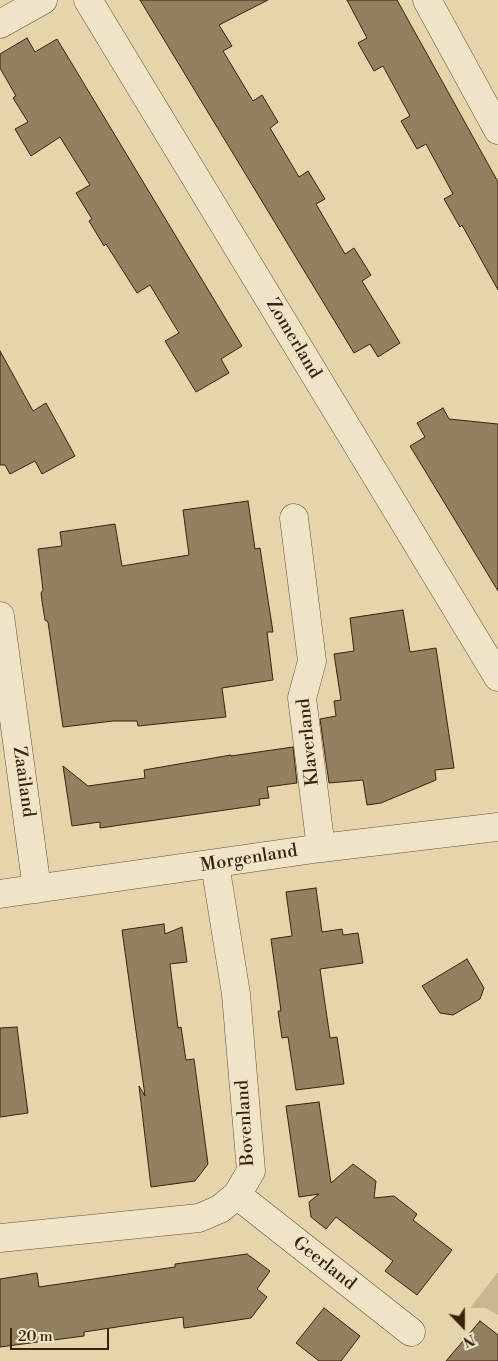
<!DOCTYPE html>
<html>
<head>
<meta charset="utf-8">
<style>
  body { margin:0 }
  #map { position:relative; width:498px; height:1361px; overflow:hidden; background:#e6d5ab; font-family:"Libre Bodoni",serif }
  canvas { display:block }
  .north { position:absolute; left:438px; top:1301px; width:50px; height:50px; -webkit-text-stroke:4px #efe4c8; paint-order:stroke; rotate:158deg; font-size:14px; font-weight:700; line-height:20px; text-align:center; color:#39230d }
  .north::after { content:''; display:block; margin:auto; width:18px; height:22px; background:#39230d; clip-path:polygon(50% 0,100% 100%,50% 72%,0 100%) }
  .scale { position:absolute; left:10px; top:1328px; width:99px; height:22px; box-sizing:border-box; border:2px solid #39230d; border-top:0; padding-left:6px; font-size:15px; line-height:18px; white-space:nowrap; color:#39230d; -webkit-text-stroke:4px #efe4c8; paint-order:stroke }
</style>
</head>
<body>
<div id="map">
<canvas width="498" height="1361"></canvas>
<div class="north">N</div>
<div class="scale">20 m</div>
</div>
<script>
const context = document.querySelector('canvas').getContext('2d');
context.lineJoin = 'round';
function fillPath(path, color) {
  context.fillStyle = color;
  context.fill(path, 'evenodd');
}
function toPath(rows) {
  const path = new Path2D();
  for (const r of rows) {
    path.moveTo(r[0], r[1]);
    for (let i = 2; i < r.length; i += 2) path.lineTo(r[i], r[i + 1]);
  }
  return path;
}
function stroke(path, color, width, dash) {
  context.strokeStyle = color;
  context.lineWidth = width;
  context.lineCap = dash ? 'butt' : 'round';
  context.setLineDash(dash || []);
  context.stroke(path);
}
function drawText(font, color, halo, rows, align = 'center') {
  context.font = font + ' "Libre Bodoni",serif';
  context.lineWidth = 4;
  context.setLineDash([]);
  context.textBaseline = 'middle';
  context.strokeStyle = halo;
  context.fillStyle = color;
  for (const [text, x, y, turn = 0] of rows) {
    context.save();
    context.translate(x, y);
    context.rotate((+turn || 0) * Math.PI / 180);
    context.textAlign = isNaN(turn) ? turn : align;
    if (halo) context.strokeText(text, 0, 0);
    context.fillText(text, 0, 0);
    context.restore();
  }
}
const green = toPath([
  [498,1272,498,1315,486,1308,470,1308]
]);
const building = toPath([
  [140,0,268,0,219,25,232,46,223,51,253,101,262,95,278,122,270,128,299,177,308,171,325,199,316,204,345,254,354,248,371,275,362,281,400,343,378,357,370,344,354,353,140,0],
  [347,0,397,0,498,182,498,290,462,225,460,227,444,199,453,194,426,144,417,149,401,121,410,116,383,66,374,71,358,43,367,38,347,0],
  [27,38,35,52,57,39,242,346,221,359,229,373,196,392,165,341,179,333,150,285,137,293,106,244,104,246,89,221,92,219,76,193,90,185,60,137,31,156,15,129,28,122,13,98,16,96,0,68,0,54,27,38],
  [0,351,33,411,46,403,75,456,42,474,35,461,10,474,5,465,0,465,0,351],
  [443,408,449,419,498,424,498,591,410,446,425,437,417,423,443,408],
  [248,501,255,549,260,548,268,600,273,632,267,632,273,680,222,688,226,717,138,726,137,721,113,721,63,727,48,622,45,620,42,601,41,593,43,590,38,549,62,546,60,532,115,524,122,566,189,555,183,510,248,501],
  [403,610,410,652,436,648,454,768,435,770,436,780,381,803,367,805,363,780,329,783,320,719,336,716,334,701,341,700,334,654,354,651,350,618,403,610],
  [293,747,297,783,267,787,269,798,259,799,260,805,100,828,100,822,72,826,63,766,88,786,145,778,144,770,231,755,231,756,293,747],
  [316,888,322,932,342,929,343,935,358,933,363,963,320,969,330,1038,337,1037,344,1084,296,1090,288,1037,282,1038,278,1011,281,1011,271,939,292,936,286,892,316,888],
  [164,924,165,934,182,927,187,962,170,964,178,1028,181,1027,186,1060,194,1059,208,1164,195,1181,151,1187,139,1086,145,1096,122,930,164,924],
  [467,959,484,988,480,999,453,1015,440,1013,422,986,467,959],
  [17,1027,28,1113,0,1117,0,1028,17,1027],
  [319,1102,331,1183,353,1164,376,1181,374,1198,394,1196,417,1214,413,1220,452,1250,417,1295,385,1271,393,1261,336,1217,326,1229,311,1217,309,1202,319,1194,299,1197,286,1106,319,1102],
  [247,1254,270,1271,257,1289,267,1297,251,1318,184,1328,183,1317,84,1332,84,1336,0,1347,0,1279,37,1273,39,1287,175,1267,175,1264,247,1254],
  [324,1308,360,1336,341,1361,319,1361,296,1343,324,1308],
  [480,1321,498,1335,498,1361,446,1361,480,1321]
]);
const minor = toPath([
  [88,0,498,677],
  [427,0,498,130],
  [0,24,43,0],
  [294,518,312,661,302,698,321,848],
  [0,616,37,889],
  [0,894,321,848,498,827],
  [237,1195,411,1332],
  [0,1238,199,1218,220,1209,237,1195,251,1171,236,994,215,864]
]);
const streetNames = [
  ["Zomerland",293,339,59],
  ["Klaverland",309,742,-96],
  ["Zaailand",23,782,82],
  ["Morgenland",249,859,-9],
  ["Bovenland",246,1123,-94],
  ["Geerland",324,1264,38]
];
fillPath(green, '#c9b790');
fillPath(building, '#93805f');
stroke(building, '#39230d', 1);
stroke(minor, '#645034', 29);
stroke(minor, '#efe4c8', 28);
drawText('18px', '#39230d', '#efe4c8', streetNames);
</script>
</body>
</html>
